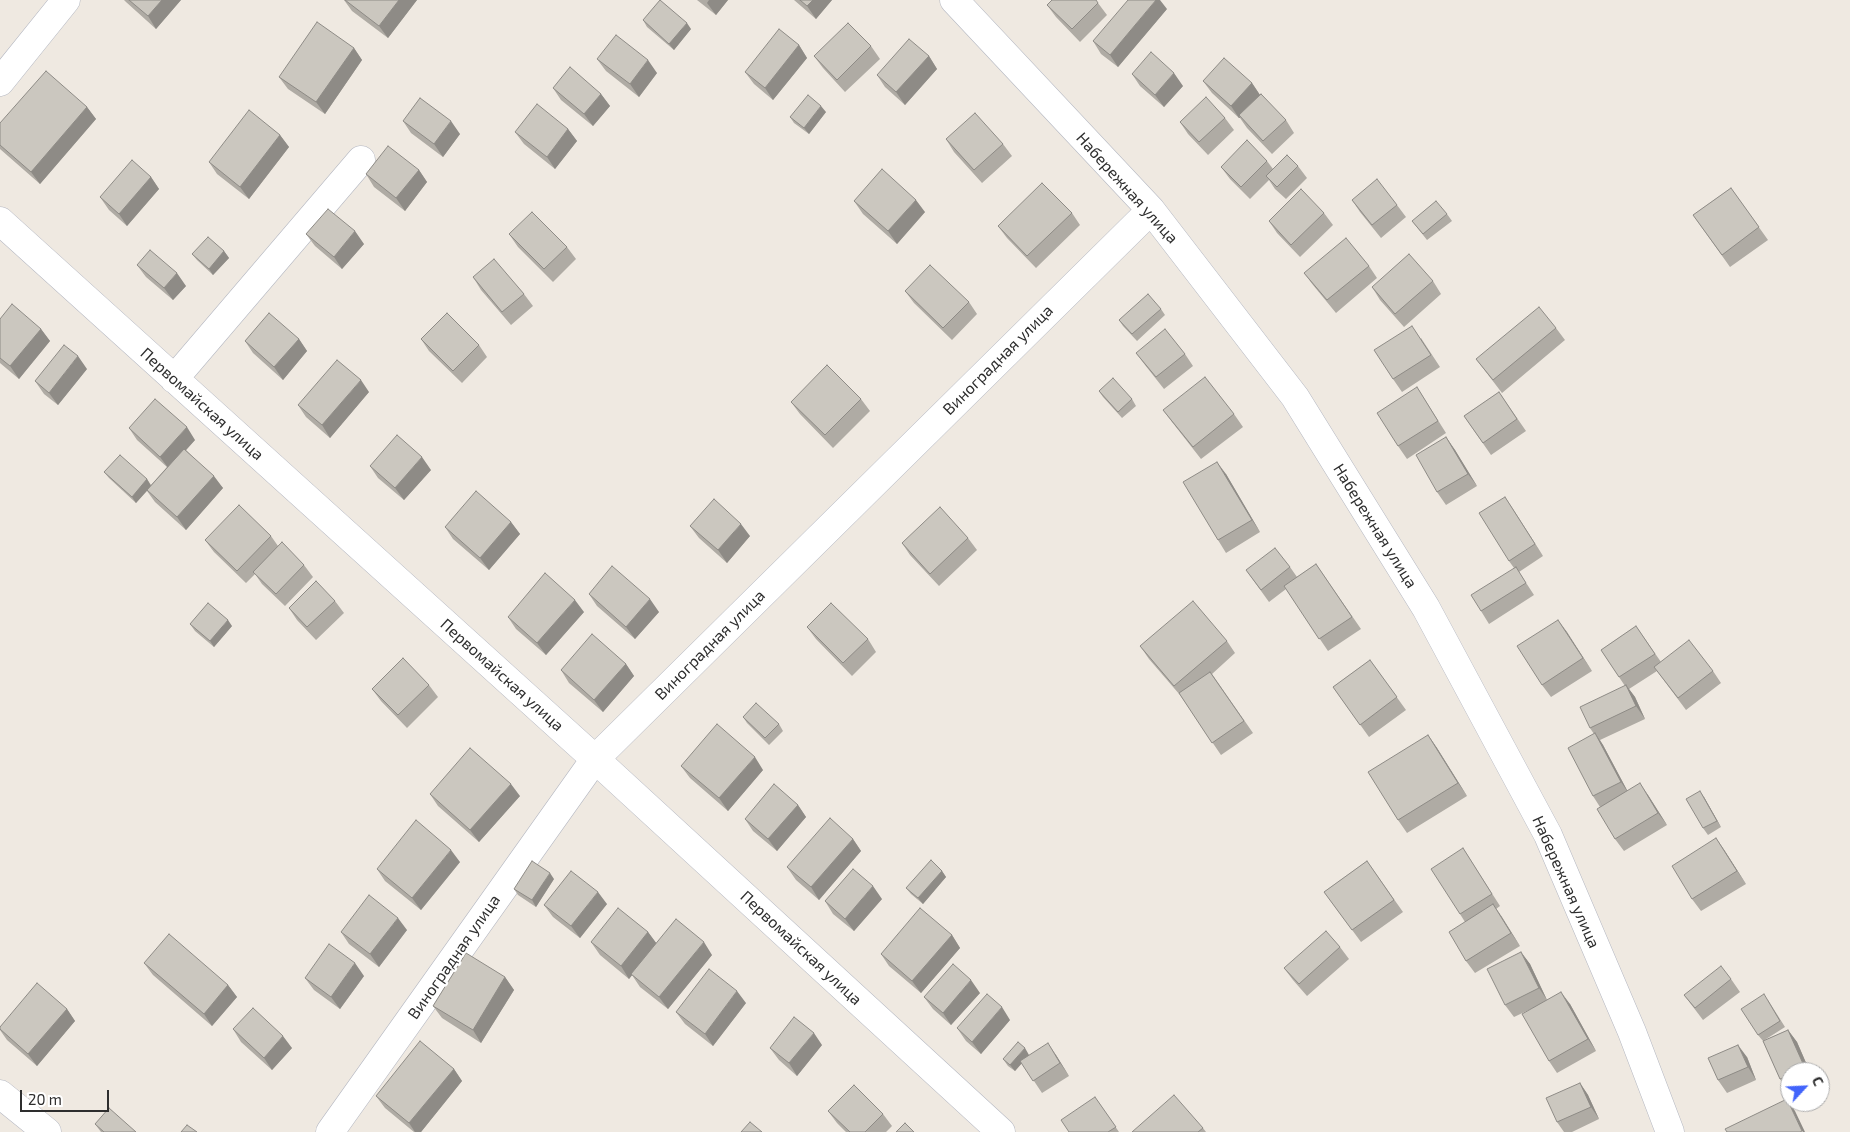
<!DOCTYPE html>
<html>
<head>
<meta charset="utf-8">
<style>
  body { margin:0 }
  #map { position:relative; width:1850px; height:1132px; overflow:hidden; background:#efe9e1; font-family:"Exo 2",sans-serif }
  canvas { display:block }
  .north { position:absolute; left:1780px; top:1062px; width:50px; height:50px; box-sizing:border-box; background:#fff; border:1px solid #ababab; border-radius:50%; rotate:65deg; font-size:14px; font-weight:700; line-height:20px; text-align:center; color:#2e2e2e }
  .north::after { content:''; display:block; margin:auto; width:18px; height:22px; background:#4264fb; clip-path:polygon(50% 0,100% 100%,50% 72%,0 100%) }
  .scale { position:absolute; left:20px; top:1090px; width:89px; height:22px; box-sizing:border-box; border:2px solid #2e2e2e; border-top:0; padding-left:6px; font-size:15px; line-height:18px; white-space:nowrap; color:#2e2e2e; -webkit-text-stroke:4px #fff; paint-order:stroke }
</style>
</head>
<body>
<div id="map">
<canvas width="1850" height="1132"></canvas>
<div class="north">С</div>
<div class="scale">20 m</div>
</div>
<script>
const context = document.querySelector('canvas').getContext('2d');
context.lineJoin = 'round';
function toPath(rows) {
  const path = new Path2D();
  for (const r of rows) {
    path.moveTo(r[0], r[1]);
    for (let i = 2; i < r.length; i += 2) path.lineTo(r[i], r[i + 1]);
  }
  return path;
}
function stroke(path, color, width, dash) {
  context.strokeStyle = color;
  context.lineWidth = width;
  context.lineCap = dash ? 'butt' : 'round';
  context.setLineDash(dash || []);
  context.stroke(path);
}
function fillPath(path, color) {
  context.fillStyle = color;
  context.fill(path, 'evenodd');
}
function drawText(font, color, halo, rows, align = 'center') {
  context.font = font + ' "Exo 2",sans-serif';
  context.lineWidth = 4.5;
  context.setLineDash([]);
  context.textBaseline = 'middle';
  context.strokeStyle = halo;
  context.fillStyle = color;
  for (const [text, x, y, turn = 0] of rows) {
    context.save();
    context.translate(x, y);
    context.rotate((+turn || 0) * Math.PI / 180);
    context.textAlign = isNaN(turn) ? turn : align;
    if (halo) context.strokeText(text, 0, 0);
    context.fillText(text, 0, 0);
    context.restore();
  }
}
const minor = toPath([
  [954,0,1151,210,1295,397,1426,608,1548,835,1632,1032,1670,1132],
  [0,82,66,0],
  [0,221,595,759,1001,1132],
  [174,379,361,160],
  [0,1094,47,1132],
  [330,1132,595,759,1151,210]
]);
const wall = toPath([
  [124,0,181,0,156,29,126,2],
  [344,0,417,0,388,38,352,11],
  [697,0,728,0,716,15],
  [794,0,832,0,816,19],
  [1098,3,1107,15,1080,42,1056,17,1047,5],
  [1167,9,1118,67,1101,54,1093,41],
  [643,20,691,29,674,50,647,27],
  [799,45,807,58,773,100,754,84,745,72],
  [871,46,880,59,845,92,823,68,814,56],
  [354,48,362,60,325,114,288,89,279,77],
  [929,56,937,69,905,105,885,87,877,75],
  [597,59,657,73,639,97,606,71],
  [1132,74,1183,86,1164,107,1140,86],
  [1203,81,1252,83,1260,95,1286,120,1294,133,1272,154,1247,128,1240,118,1239,118,1212,93],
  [553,88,601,94,610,106,593,126,561,100],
  [87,107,96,119,40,184,0,149,0,123],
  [826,112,809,134,794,123,790,117],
  [1225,118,1234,130,1208,155,1188,134,1180,122],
  [403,121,460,134,443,157,411,133],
  [568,129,577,141,555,169,524,144,515,132],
  [280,135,289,147,249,199,217,174,209,162],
  [946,139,1003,144,1012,156,982,183,954,152],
  [1267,161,1273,169,1298,166,1307,178,1286,199,1275,189,1269,180,1250,199,1230,179,1221,167],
  [419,170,427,182,405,211,374,187,366,174],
  [151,177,159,189,127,226,109,210,100,197],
  [1731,188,1768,240,1730,267,1693,215],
  [1352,200,1397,205,1406,217,1381,238,1360,212],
  [854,201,925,212,897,244,863,214],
  [1072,213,1080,225,1036,268,1007,238,998,226],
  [1324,213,1333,225,1300,257,1277,233,1269,221],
  [1447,214,1452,221,1427,240,1412,221],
  [306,234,364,244,342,269,315,246],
  [509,234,567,247,576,259,553,282,518,247],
  [224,251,229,258,213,275,197,260,192,254],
  [137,265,186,286,173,300,146,277],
  [1369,266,1377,278,1336,313,1313,285,1304,273],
  [473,277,524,294,533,306,511,325,481,290],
  [1433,281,1441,294,1404,327,1380,300,1372,287],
  [905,291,969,302,977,314,952,340,914,303],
  [1161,309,1165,315,1137,341,1123,326,1119,320],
  [0,319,41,329,50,341,19,379,0,363],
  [1556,328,1565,340,1502,393,1476,359],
  [1421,338,1440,367,1402,392,1393,379],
  [299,339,307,351,283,380,253,353,245,341],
  [421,339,479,345,487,357,462,383,429,351],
  [1136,353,1185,354,1193,366,1164,389,1145,365],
  [87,369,58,405,44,394,35,381],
  [1417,387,1446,433,1407,459,1398,446],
  [1099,391,1132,399,1136,406,1122,418,1103,397],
  [369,392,330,438,306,417,298,405],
  [1499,392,1526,431,1491,455,1464,416],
  [861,399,870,411,833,448,800,414,791,402],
  [1163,410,1234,414,1243,427,1201,459,1172,422],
  [129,428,195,440,186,450,223,488,186,530,155,502,147,491,136,503,109,478,104,472,147,479,151,485,167,467,137,440],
  [1446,437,1455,450,1477,486,1446,505,1437,492],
  [370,466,431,470,404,500,378,478],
  [1226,474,1260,532,1226,553,1218,540],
  [1505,497,1543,556,1519,572,1534,595,1489,624,1481,611,1514,568,1509,561],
  [511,522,520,534,489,570,453,539,445,527],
  [690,526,750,536,727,563,699,538],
  [271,536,278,546,304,565,313,577,285,606,262,584,255,574,246,583,214,552,205,540],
  [968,538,977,550,939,586,910,555,902,543],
  [1316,564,1361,629,1328,651,1286,589,1269,602,1246,570,1290,567,1297,577],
  [589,594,659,612,635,639,597,606],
  [335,601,344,613,316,640,297,620,289,608],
  [584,612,546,655,516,629,508,617],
  [1558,620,1592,671,1551,697,1542,685],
  [190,624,232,626,214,647,195,631],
  [1636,626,1661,662,1713,671,1721,683,1686,710,1657,671,1629,689,1635,697,1645,719,1600,740,1603,745,1627,790,1648,795,1667,825,1624,851,1615,839,1600,807,1593,796,1594,734,1590,728,1625,686,1601,650],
  [807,627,868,639,876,652,852,676,816,639],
  [1227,641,1235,653,1212,674,1253,733,1221,755,1180,695,1149,659,1140,646],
  [1370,660,1406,710,1369,737,1333,687],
  [626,664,634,676,603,712,569,683,561,670],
  [429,685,438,697,407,728,381,701,372,689],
  [743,717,779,724,783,731,769,745,747,723],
  [1428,735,1437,748,1467,796,1407,833,1398,820],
  [681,766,763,770,728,811,690,778],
  [430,794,520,796,479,842,438,806],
  [1704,797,1721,827,1708,835,1703,828],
  [798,805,806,817,777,851,753,831,745,819],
  [1716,838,1746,884,1701,911,1692,899],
  [853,839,861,851,819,900,796,880,787,867],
  [1463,848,1500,906,1496,909,1520,946,1475,973,1466,961,1465,922,1460,914],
  [1367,861,1403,912,1361,942,1324,892],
  [460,862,421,910,385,881,377,869],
  [942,871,946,877,923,904,911,894,906,888],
  [554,879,536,907,518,895,514,889],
  [882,899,854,931,833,914,825,901],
  [607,904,580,938,553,917,544,905],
  [407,930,379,967,349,944,341,932],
  [648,932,656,943,712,955,668,1009,640,987,632,975,629,979,600,955,591,942],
  [952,935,960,948,921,993,889,966,881,954],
  [1340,947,1349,959,1307,996,1293,980,1284,968],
  [1521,952,1530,964,1547,1000,1570,1004,1596,1051,1557,1073,1549,1061,1533,1008,1514,1017,1505,1005],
  [144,963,228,985,237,997,212,1026,153,975],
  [364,976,340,1009,314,990,305,978],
  [505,977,514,990,481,1043,442,1018,433,1006],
  [1731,979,1740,992,1703,1020,1684,995],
  [980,993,951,1025,933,1009,924,997],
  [1768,1000,1785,1027,1763,1041,1788,1030,1797,1042,1810,1072,1790,1072,1790,1091,1788,1092,1780,1079,1763,1041,1758,1035],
  [746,1003,713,1046,685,1024,676,1012],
  [67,1009,75,1021,37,1066,7,1040,0,1030,0,1027],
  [1010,1020,981,1054,966,1041,957,1028],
  [233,1029,292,1048,272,1070,241,1042],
  [822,1045,797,1076,779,1060,770,1048],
  [1029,1055,1056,1055,1069,1076,1042,1093,1022,1063,1015,1071,1008,1066,1003,1059],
  [1747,1057,1756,1080,1727,1093,1718,1080],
  [454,1069,462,1081,421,1132,414,1132,385,1108,376,1096],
  [1580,1083,1588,1095,1599,1119,1572,1132,1564,1132,1557,1122],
  [1095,1097,1119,1132,1069,1132],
  [828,1111,883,1114,892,1126,886,1132,846,1132,837,1123],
  [95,1124,136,1132,101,1132],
  [1203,1128,1206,1132,1132,1132]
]);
const shadedWall = toPath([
  [162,0,181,0,156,29,148,16],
  [399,0,417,0,388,38,379,26],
  [709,0,728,0,716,15,707,3],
  [813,0,832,0,816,19,807,6],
  [1156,0,1160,0,1167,9,1118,67,1110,55],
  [687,23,691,29,674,50,669,44],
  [799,45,807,58,773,100,765,88],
  [354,48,362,60,325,114,316,102],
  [929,56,937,69,905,105,896,92],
  [648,60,657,73,639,97,630,84],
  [1174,73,1183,86,1164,107,1155,95],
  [1252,83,1260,95,1239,115,1240,118,1239,118,1231,106],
  [601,94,610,106,593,126,584,114],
  [821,106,826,112,809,134,804,128],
  [87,107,96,119,40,184,31,172],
  [451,121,460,134,443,157,434,144],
  [568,129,577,141,555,169,547,157],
  [280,135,289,147,249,199,240,187],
  [419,170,427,182,405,211,396,198],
  [151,177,159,189,127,226,119,214],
  [916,200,925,212,897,244,888,231],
  [355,231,364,244,342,269,334,257],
  [224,251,229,258,213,275,209,269],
  [177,273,186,286,173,300,164,288],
  [41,329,50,341,19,379,10,366],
  [299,339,307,351,283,380,274,367],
  [78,356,87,369,58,405,49,393],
  [361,380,369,392,330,438,322,425],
  [187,427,195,440,169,469,160,457],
  [1446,437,1455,450,1477,486,1468,474],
  [422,457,431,470,404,500,395,488],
  [1217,462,1226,474,1260,532,1252,520],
  [214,476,223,488,186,530,177,517],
  [147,479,151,486,136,503,132,497],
  [1505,497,1513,509,1543,556,1535,544],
  [511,522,520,534,489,570,480,558],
  [741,524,750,536,727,563,718,550],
  [650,599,659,612,635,639,626,627],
  [575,600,584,612,546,655,537,643],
  [228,620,232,626,214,647,210,641],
  [1558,620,1567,632,1592,671,1583,658],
  [626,664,634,676,603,712,594,700],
  [1626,685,1635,697,1645,719,1636,706],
  [1595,733,1603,745,1629,794,1621,782],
  [1428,735,1437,748,1467,796,1458,783],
  [755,757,763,770,728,811,719,798],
  [1640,783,1648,795,1667,825,1658,813],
  [511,784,520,796,479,842,470,830],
  [1700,791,1704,797,1721,827,1717,821],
  [798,805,806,817,777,851,768,839],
  [1716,838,1725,851,1746,884,1737,871],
  [853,839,861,851,819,900,811,887],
  [451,850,460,862,421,910,412,898],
  [942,871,946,877,923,904,918,898],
  [550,873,554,879,536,907,532,900],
  [873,886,882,899,854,931,845,919],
  [598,892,607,904,580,938,571,926],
  [1493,904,1502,917,1520,946,1511,933],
  [398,918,407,930,379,967,370,954],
  [648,932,657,944,629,979,621,966],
  [952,935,960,948,921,993,912,981],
  [704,942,712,955,668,1009,659,997],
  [1521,952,1530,964,1547,1000,1539,988],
  [355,963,364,976,340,1009,331,997],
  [505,977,514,990,481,1043,473,1030],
  [971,980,980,993,951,1025,943,1013],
  [228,985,237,997,212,1026,204,1014],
  [737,991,746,1003,713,1046,705,1034],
  [1561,992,1570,1004,1596,1051,1588,1039],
  [1002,1007,1010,1020,981,1054,972,1042],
  [67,1009,75,1021,37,1066,28,1054],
  [1788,1030,1797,1042,1810,1072,1808,1072,1805,1068],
  [814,1033,822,1045,797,1076,789,1063],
  [283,1036,292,1048,272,1070,264,1058],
  [1048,1043,1056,1055,1069,1076,1060,1063],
  [1738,1045,1747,1057,1756,1080,1748,1067],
  [1025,1048,1029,1055,1015,1071,1010,1065],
  [454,1069,462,1081,421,1132,415,1132,409,1123],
  [1580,1083,1588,1095,1599,1119,1591,1107],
  [1787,1099,1795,1111,1805,1132,1803,1132,1802,1131]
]);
const building = toPath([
  [129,0,162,0,148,16,129,0],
  [345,0,399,0,379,26,345,0],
  [660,0,687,23,669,44,643,20,660,0],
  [800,0,813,0,807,6,800,0],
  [1052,0,1096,0,1098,3,1072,29,1047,5,1052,0],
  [1128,0,1156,0,1110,55,1093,41,1128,0],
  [317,22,354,48,316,102,279,77,317,22],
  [848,23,871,46,837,80,814,56,848,23],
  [779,29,799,45,765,88,745,72,779,29],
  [616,35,648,60,630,84,597,59,616,35],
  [909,39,929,56,896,92,877,75,909,39],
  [1151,52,1174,73,1155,95,1132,74,1151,52],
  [1224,58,1252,83,1231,106,1203,81,1224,58],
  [570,67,601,94,584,114,553,88,570,67],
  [46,71,87,107,31,172,0,145,0,123,46,71],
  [1261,94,1286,120,1263,141,1239,115,1261,94],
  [808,95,821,106,804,128,790,117,808,95],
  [1206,97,1225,118,1199,142,1180,122,1206,97],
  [420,98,451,121,434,144,403,121,420,98],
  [537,104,568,129,547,157,515,132,537,104],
  [249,110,280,135,240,187,209,162,249,110],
  [975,113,1003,144,974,170,946,139,975,113],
  [1247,140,1267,161,1241,187,1221,167,1247,140],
  [388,146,419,170,396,198,366,174,388,146],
  [1287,155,1298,166,1277,187,1266,176,1287,155],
  [132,160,151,177,119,214,100,197,132,160],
  [882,169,916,200,888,231,854,201,882,169],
  [1377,179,1397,205,1372,225,1352,200,1377,179],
  [1042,183,1072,213,1027,256,998,226,1042,183],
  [1731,188,1759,227,1722,255,1693,215,1731,188],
  [1301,189,1324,213,1291,245,1269,221,1301,189],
  [1436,201,1447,214,1423,234,1412,221,1436,201],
  [328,209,355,231,334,257,306,234,328,209],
  [532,212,567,247,544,269,509,234,532,212],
  [208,237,224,251,209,269,192,254,208,237],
  [1346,238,1369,266,1327,300,1304,273,1346,238],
  [150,250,177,273,164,288,137,265,150,250],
  [1409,254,1433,281,1395,314,1372,287,1409,254],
  [494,259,524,294,502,312,473,277,494,259],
  [930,265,969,302,943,328,905,291,930,265],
  [1148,294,1161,309,1132,334,1119,320,1148,294],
  [12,304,41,329,10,366,0,358,0,319,12,304],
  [1539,307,1556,328,1493,380,1476,359,1539,307],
  [269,313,299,339,274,367,245,341,269,313],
  [447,313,479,345,453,371,421,339,447,313],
  [1412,326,1431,355,1393,379,1374,350,1412,326],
  [1165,329,1185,354,1156,377,1136,353,1165,329],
  [64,345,78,356,49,393,35,381,64,345],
  [337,360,361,380,322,425,298,405,337,360],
  [827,365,861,399,825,435,791,402,827,365],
  [1205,377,1234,414,1193,447,1163,410,1205,377],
  [1113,378,1132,399,1118,412,1099,391,1113,378],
  [1417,387,1438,421,1398,446,1377,413,1417,387],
  [1499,392,1517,419,1483,443,1464,416,1499,392],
  [155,399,187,427,160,457,129,428,155,399],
  [397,435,422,457,395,488,370,466,397,435],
  [1446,437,1468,474,1437,492,1416,455,1446,437],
  [184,449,214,476,177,517,147,490,184,449],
  [120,455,147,479,132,497,104,472,120,455],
  [1217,462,1252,520,1218,540,1183,482,1217,462],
  [476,491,511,522,480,558,445,527,476,491],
  [1505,497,1535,544,1509,561,1479,513,1505,497],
  [714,499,741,524,718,550,690,526,714,499],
  [239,505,271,536,237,571,205,540,239,505],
  [940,507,968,538,930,574,902,543,940,507],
  [282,542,304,565,276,594,253,572,282,542],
  [1275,548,1290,567,1261,590,1246,570,1275,548],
  [1316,564,1352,617,1319,639,1284,586,1316,564],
  [612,566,650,599,626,627,589,594,612,566],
  [1516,567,1526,583,1481,611,1471,595,1516,567],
  [545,573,575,600,537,643,508,617,545,573],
  [316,581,335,601,307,627,289,608,316,581],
  [1193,601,1227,641,1174,686,1140,646,1193,601],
  [208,603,228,620,210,641,190,624,208,603],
  [831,603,868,639,843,663,807,627,831,603],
  [1558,620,1583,658,1542,685,1517,646,1558,620],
  [1636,626,1655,654,1619,677,1601,650,1636,626],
  [592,634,626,664,594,700,561,670,592,634],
  [1689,640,1713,671,1678,698,1654,667,1689,640],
  [403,658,429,685,398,715,372,689,403,658],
  [1370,660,1397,697,1360,725,1333,687,1370,660],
  [1210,672,1244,721,1212,743,1179,693,1210,672],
  [1626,685,1636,706,1590,728,1580,707,1626,685],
  [756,703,779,724,765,738,743,717,756,703],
  [717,724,755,757,719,798,681,766,717,724],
  [1595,733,1621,782,1593,796,1568,748,1595,733],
  [1428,735,1458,783,1398,820,1368,772,1428,735],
  [470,748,511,784,470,830,430,794,470,748],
  [1640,783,1658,813,1615,839,1597,809,1640,783],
  [774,784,798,805,768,839,745,819,774,784],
  [1700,791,1717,821,1703,828,1686,799,1700,791],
  [830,818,853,839,811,887,787,867,830,818],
  [416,820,451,850,412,898,377,869,416,820],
  [1716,838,1737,871,1692,899,1672,866,1716,838],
  [1463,848,1492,894,1460,914,1431,869,1463,848],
  [931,860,942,871,918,898,906,888,931,860],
  [532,861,550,873,532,900,514,889,532,861],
  [1367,861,1394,900,1352,930,1324,892,1367,861],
  [853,869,873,886,845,919,825,901,853,869],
  [571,871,598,892,571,926,544,905,571,871],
  [369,895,398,918,370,954,341,932,369,895],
  [1493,904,1511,933,1466,961,1449,932,1493,904],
  [618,908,648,932,621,966,591,942,618,908],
  [920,908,952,935,912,981,881,954,920,908],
  [676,919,704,942,659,997,631,974,676,919],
  [1326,931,1340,947,1299,984,1284,968,1326,931],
  [169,934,228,985,204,1014,144,963,169,934],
  [329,944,355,963,331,997,305,978,329,944],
  [1521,952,1539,988,1505,1005,1487,969,1521,952],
  [466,953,505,977,473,1030,433,1006,466,953],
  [953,964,971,980,943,1013,924,997,953,964],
  [1721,966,1731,979,1695,1008,1684,995,1721,966],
  [709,969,737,991,705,1034,676,1012,709,969],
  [37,983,67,1009,28,1054,0,1029,0,1027,37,983],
  [1561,992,1588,1039,1549,1061,1522,1014,1561,992],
  [987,994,1002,1007,972,1042,957,1028,987,994],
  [1764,994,1780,1021,1758,1035,1741,1009,1764,994],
  [253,1008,283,1036,264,1058,233,1029,253,1008],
  [794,1017,814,1033,789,1063,770,1048,794,1017],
  [1788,1030,1805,1068,1797,1072,1790,1072,1790,1075,1780,1079,1763,1041,1788,1030],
  [420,1041,454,1069,409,1123,376,1096,420,1041],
  [1018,1042,1025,1048,1010,1065,1003,1059,1018,1042],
  [1048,1043,1060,1063,1033,1081,1020,1061,1048,1043],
  [1738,1045,1748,1067,1718,1080,1708,1058,1738,1045],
  [1580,1083,1591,1107,1557,1122,1546,1098,1580,1083],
  [854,1085,883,1114,865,1132,850,1132,828,1111,854,1085],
  [1174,1095,1203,1128,1198,1132,1132,1132,1174,1095],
  [1095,1097,1116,1127,1108,1132,1069,1132,1061,1120,1095,1097],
  [1787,1099,1802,1131,1800,1132,1727,1132,1725,1129,1787,1099],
  [109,1108,136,1132,104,1132,95,1124,109,1108],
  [750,1122,762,1132,741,1132,750,1122],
  [905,1123,914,1132,896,1132,905,1123],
  [187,1125,197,1132,181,1132,187,1125]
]);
const streetNames = [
  ["Набережная улица",1127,188,48],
  ["Виноградная улица",998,360,-45],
  ["Первомайская улица",202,404,42],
  ["Набережная улица",1375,526,58],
  ["Виноградная улица",710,645,-45],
  ["Первомайская улица",502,675,42],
  ["Набережная улица",1566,882,66],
  ["Первомайская улица",801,948,43],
  ["Виноградная улица",454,957,-55]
];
stroke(minor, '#b4b7c1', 29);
stroke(minor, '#fff', 28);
fillPath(wall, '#afaba4');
fillPath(shadedWall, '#8e8b86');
fillPath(building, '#cbc7bf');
stroke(building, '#8e8b86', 1);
drawText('16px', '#2e2e2e', '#fff', streetNames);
</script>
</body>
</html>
